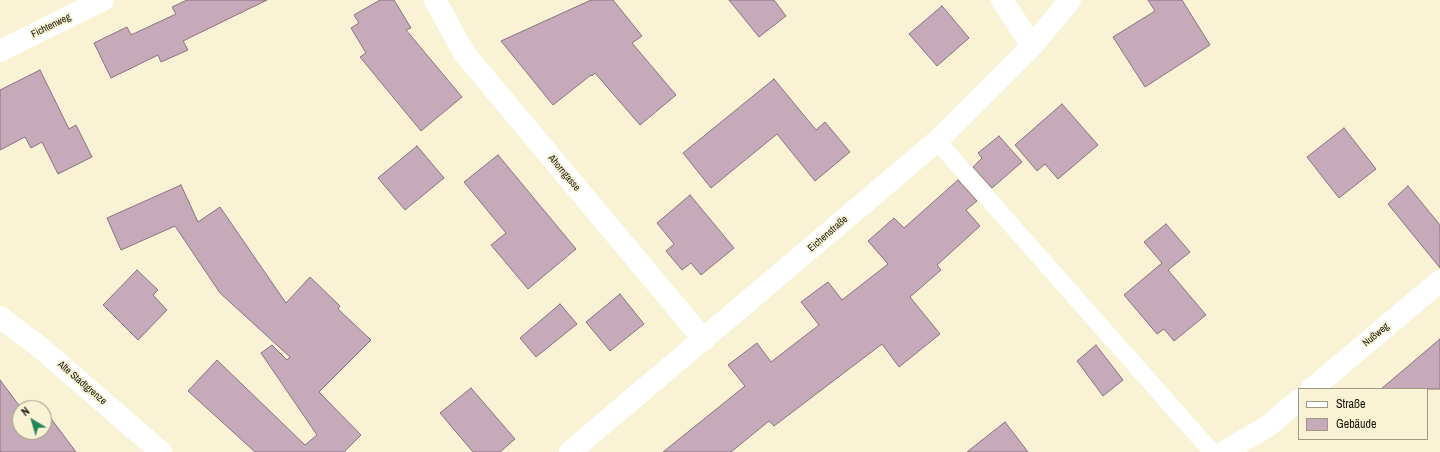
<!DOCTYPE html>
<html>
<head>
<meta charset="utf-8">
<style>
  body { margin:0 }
  #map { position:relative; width:1440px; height:452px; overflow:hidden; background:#f9f2d4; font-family:"Archivo Narrow",sans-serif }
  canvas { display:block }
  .legend { position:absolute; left:1298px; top:388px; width:130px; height:52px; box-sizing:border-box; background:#f9f2d4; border:1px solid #9f9a84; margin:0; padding:5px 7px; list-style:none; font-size:12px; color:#18150b }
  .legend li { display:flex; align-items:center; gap:8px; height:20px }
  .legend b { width:20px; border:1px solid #9f9a84 }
  .north { position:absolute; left:12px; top:400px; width:40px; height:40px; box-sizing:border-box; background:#f9f2d4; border:1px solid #9f9a84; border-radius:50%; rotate:322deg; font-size:11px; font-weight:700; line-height:16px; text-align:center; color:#18150b }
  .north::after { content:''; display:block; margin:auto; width:14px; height:18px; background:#26835a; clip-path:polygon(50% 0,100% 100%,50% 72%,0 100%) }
</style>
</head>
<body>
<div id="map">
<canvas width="1440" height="452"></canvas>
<ul class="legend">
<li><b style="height:5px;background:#fff"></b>Straße</li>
<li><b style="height:11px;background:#c6aaba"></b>Gebäude</li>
</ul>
<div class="north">N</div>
</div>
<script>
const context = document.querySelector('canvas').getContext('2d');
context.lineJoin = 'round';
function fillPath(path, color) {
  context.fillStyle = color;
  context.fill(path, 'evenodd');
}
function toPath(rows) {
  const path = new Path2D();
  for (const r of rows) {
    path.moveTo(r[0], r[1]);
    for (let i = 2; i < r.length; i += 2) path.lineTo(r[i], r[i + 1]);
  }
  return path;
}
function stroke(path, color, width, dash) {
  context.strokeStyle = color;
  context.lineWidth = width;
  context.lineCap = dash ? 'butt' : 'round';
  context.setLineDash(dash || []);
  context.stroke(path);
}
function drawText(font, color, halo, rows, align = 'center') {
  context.font = font + ' "Archivo Narrow",sans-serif';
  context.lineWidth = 3.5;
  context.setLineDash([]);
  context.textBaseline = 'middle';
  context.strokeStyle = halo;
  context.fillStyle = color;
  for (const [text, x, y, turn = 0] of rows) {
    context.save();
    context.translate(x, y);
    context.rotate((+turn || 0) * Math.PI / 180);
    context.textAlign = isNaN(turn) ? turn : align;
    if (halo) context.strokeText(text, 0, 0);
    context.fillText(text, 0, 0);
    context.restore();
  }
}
const building = toPath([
  [187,0,267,0,183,41,188,50,161,62,158,55,111,78,94,43,127,27,131,35,176,14,172,7,187,0],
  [380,0,394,0,411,28,406,30,462,97,421,131,360,57,366,53,351,28,359,23,354,15,380,0],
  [591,0,613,0,642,36,632,43,676,95,640,125,595,73,592,76,591,75,553,105,501,41,591,0],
  [729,0,774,0,786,16,759,37,729,0],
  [1148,0,1182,0,1210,45,1145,87,1113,37,1155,11,1148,0],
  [942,6,969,38,937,66,909,34,942,6],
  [40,70,69,129,76,125,92,157,58,174,42,142,31,148,25,137,0,150,0,90,40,70],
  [774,79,816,130,825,122,850,152,815,181,777,134,711,188,683,153,774,79],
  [1062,104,1098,145,1058,179,1045,164,1037,171,1015,145,1062,104],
  [1344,128,1376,169,1339,198,1307,157,1344,128],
  [999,136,1022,162,992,188,973,167,982,158,978,153,999,136],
  [417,146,444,178,405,210,378,178,417,146],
  [498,155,576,249,528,289,491,245,506,233,464,182,498,155],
  [958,180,977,201,966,210,980,226,937,265,941,270,910,297,940,334,899,367,882,344,774,426,769,421,731,452,663,452,745,386,728,365,757,343,771,362,819,325,801,302,828,282,842,300,888,264,868,241,894,218,904,228,958,180],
  [181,185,198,222,220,207,286,303,310,277,340,306,338,309,371,340,319,392,361,435,344,452,255,452,188,391,217,360,305,445,317,435,261,353,272,345,287,360,290,357,220,293,175,226,121,250,107,218,181,185],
  [1408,186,1440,225,1440,268,1388,204,1408,186],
  [690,195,734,248,701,275,691,263,682,270,666,251,674,244,657,223,690,195],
  [1166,224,1190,252,1168,270,1206,315,1174,341,1164,329,1157,334,1124,295,1162,263,1144,242,1166,224],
  [137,270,158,290,153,295,167,310,138,340,103,305,137,270],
  [620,294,644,324,610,351,586,322,620,294],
  [560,304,577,324,536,357,520,338,560,304],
  [1440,339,1440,389,1381,389,1407,367,1440,339],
  [1096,345,1123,380,1103,396,1077,361,1096,345],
  [0,380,21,408,20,432,44,432,44,419,49,416,76,452,0,452,0,380],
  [471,388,515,439,500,452,473,452,440,413,471,388],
  [1005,422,1028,452,967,452,1005,422]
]);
const service = toPath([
  [937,141,1212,452]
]);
const minor = toPath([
  [435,0,464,53,704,340],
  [1002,0,1032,46],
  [0,51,103,0],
  [1312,389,1440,281],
  [570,452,937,141,1032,46,1070,0],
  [1224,452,1268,426,1299,400]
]);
const tertiary = toPath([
  [0,317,42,349,161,452]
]);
const streetNames = [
  ["Fichtenweg",51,26,-26],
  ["Ahorngasse",564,173,50],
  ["Eichenstraße",828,234,-41],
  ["Nußweg",1376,335,-40],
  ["Alte Stadtgrenze",82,383,41]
];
fillPath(building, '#c6aaba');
stroke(building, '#8c7181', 1);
stroke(service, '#fff', 17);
stroke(minor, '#fff', 22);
stroke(tertiary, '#fff', 22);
drawText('10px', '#18150b', '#f9f2d4', streetNames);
</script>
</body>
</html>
